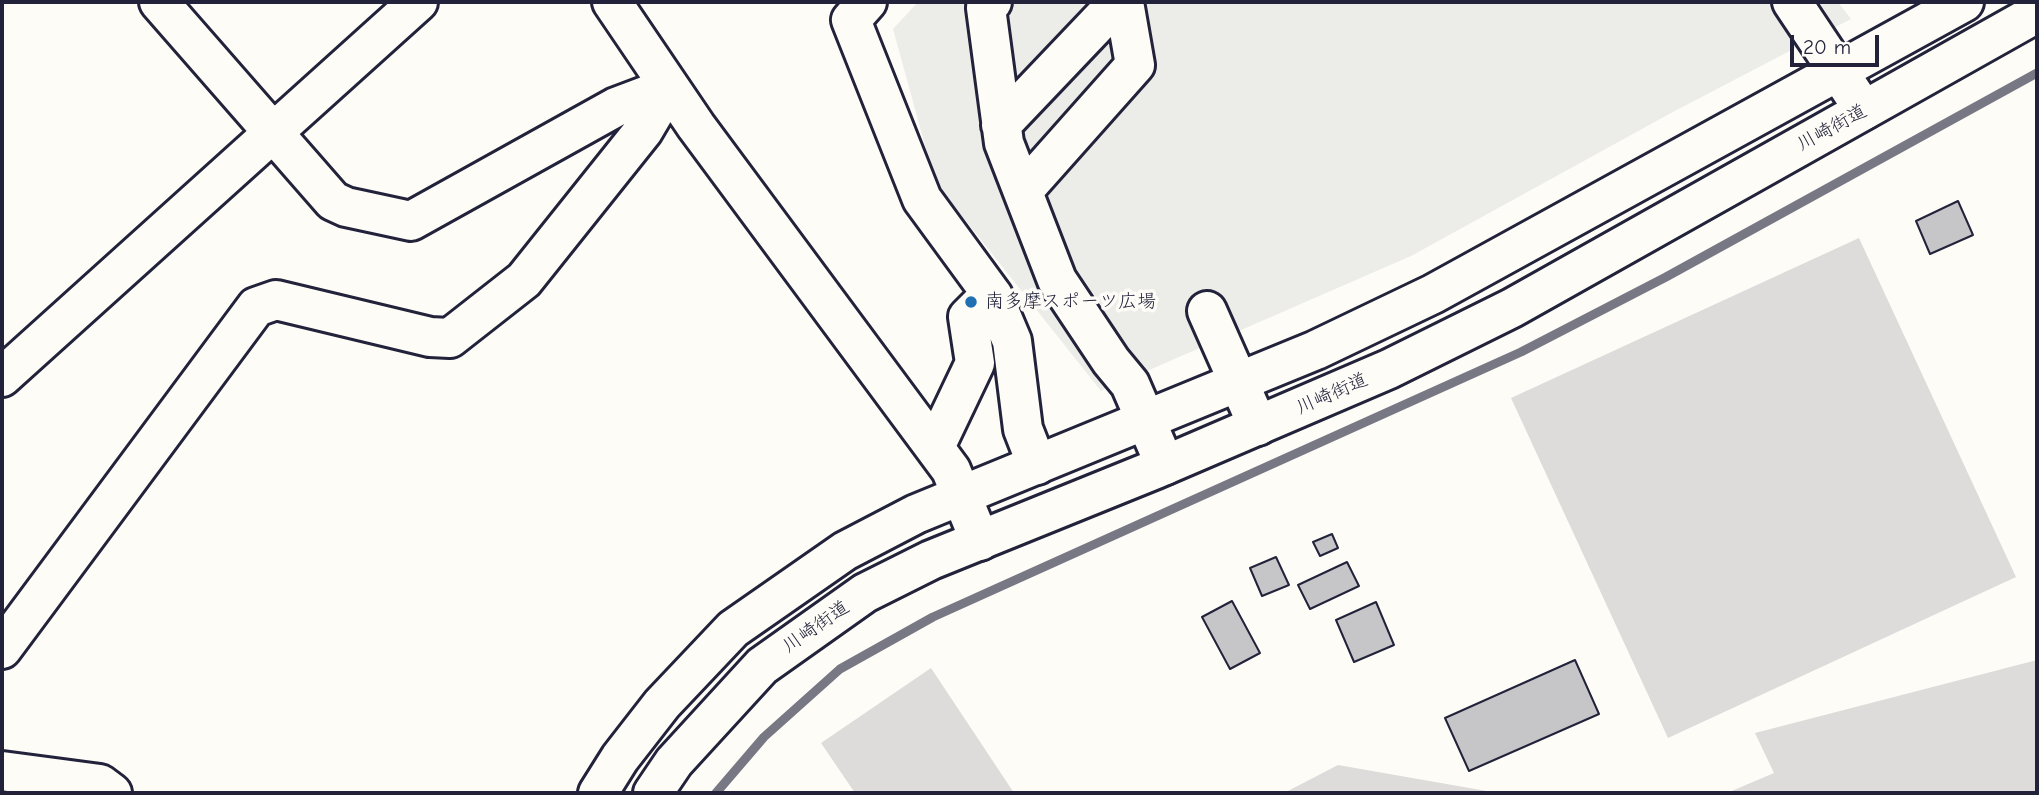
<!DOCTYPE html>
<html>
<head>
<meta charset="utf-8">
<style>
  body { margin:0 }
  #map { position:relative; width:2039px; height:795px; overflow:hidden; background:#fdfcf7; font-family:"Comic Neue",sans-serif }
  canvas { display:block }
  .frame { position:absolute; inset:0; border:4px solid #22223b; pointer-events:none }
  .scale { position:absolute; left:1790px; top:35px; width:89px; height:32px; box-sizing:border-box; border:4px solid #22223b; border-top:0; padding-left:9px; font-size:21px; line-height:24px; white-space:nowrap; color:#22223b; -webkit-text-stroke:5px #fdfcf7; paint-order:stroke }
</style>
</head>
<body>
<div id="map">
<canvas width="2039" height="795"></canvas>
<div class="frame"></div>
<div class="scale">20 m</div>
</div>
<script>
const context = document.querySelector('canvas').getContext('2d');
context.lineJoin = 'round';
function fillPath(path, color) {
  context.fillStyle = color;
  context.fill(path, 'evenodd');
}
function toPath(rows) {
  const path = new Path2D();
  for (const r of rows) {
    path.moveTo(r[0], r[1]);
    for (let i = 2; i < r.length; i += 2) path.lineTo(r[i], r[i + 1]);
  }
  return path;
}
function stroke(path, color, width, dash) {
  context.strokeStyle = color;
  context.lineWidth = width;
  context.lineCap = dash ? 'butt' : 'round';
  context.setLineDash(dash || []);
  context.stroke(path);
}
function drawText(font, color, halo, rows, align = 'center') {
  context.font = font + ' "Comic Neue","Klee One",sans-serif';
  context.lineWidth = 7;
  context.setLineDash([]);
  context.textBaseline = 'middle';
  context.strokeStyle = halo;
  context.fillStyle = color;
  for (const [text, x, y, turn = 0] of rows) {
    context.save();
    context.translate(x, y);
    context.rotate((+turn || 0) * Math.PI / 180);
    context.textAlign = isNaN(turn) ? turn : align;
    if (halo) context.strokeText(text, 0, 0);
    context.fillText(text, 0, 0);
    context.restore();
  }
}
const built = toPath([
  [918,2,1838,2,1851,19,1671,113,1411,256,1101,391,935,182,893,29]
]);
const green = toPath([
  [1859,238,2016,577,1668,738,1511,398],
  [2037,660,2037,793,1727,793,1774,773,1755,733],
  [931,668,1014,793,855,793,821,743],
  [1338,765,1498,793,1284,793]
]);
const stream = toPath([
  [716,793,764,737,840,669,933,617,1521,352,1666,277,2037,73]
]);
const building = toPath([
  [1958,201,1973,235,1930,254,1916,221,1958,201],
  [1332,534,1338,548,1320,556,1313,542,1332,534],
  [1276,557,1289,585,1262,596,1250,568,1276,557],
  [1347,562,1359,586,1310,609,1298,585,1347,562],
  [1232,601,1260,653,1230,669,1202,617,1232,601],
  [1376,602,1394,645,1354,662,1336,620,1376,602],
  [1575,660,1599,714,1469,771,1445,718,1575,660]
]);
const minor = toPath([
  [159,2,333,201,346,207,411,221,616,107,669,87],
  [612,2,696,126,951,470,980,541],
  [867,2,851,20,922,199,993,296,1012,341,1023,429,1037,465],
  [992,2,986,8,1004,143,1057,280,1111,361,1130,384,1165,465],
  [1792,2,1864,110],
  [1001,125,1118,2],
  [1023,191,1135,65,1124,2],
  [1207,311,1258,426],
  [2,377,418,2],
  [935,447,975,363,968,317,984,301,993,296],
  [2,649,256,307,276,300,430,337,450,338,524,280,643,131,669,87],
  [2,771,100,784,112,793]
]);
const major = toPath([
  [598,793,620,758,662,704,733,629,845,551,916,514,1316,350,1433,294,1964,2],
  [653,793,674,762,762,666,865,593,931,560,1156,469,1389,369,1512,308,2037,13]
]);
const markers = [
  [971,302,7,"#1f6fb2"]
];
const streetNames = [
  ["川崎街道",1832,128,-29],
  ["川崎街道",1332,394,-24],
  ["川崎街道",816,627,-35]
];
const poiNames = [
  ["南多摩スポーツ広場",985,302]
];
fillPath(built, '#ecece9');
fillPath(green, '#dddcdb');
stroke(stream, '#787885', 9);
fillPath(building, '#c6c6c8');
stroke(building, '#22223b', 2);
stroke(minor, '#22223b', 44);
stroke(major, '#22223b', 44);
stroke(minor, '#fdfcf7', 38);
stroke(major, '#fdfcf7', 38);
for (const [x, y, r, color] of markers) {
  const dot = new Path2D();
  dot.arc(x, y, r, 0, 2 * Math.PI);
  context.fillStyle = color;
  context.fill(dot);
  stroke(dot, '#fdfcf7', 2.5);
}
drawText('19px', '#22223b', '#fdfcf7', streetNames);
drawText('19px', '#22223b', '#fdfcf7', poiNames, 'left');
</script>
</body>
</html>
